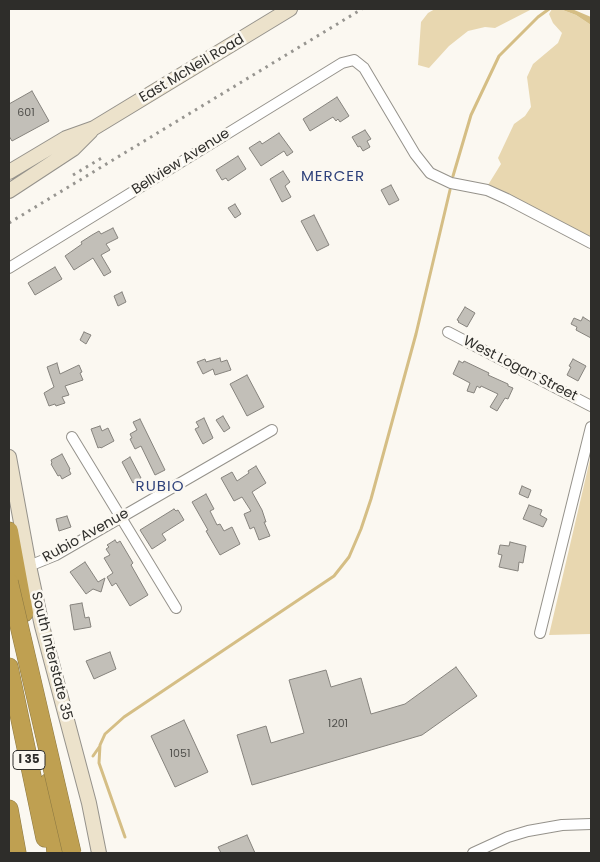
<!DOCTYPE html>
<html>
<head>
<meta charset="utf-8">
<style>
  body { margin:0 }
  #map { position:relative; width:600px; height:862px; overflow:hidden; background:#fbf8f1; font-family:Poppins,sans-serif }
  canvas { display:block }
  .frame { position:absolute; inset:0; border:10px solid #2e2d2a; pointer-events:none }
</style>
</head>
<body>
<div id="map">
<canvas width="600" height="862"></canvas>
<div class="frame"></div>
</div>
<script>
const context = document.querySelector('canvas').getContext('2d');
context.lineJoin = 'round';
function fillPath(path, color) {
  context.fillStyle = color;
  context.fill(path, 'evenodd');
}
function toPath(rows) {
  const path = new Path2D();
  for (const r of rows) {
    path.moveTo(r[0], r[1]);
    for (let i = 2; i < r.length; i += 2) path.lineTo(r[i], r[i + 1]);
  }
  return path;
}
function stroke(path, color, width, dash) {
  context.strokeStyle = color;
  context.lineWidth = width;
  context.lineCap = dash ? 'butt' : 'round';
  context.setLineDash(dash || []);
  context.stroke(path);
}
function drawText(font, color, halo, rows, align = 'center') {
  context.font = font + ' Poppins,sans-serif';
  context.lineWidth = 5;
  context.setLineDash([]);
  context.textBaseline = 'middle';
  context.strokeStyle = halo;
  context.fillStyle = color;
  for (const [text, x, y, turn = 0] of rows) {
    context.save();
    context.translate(x, y);
    context.rotate((+turn || 0) * Math.PI / 180);
    context.textAlign = isNaN(turn) ? turn : align;
    if (halo) context.strokeText(text, 0, 0);
    context.fillText(text, 0, 0);
    context.restore();
  }
}
const green = toPath([
  [435,9,532,9,495,28,485,27,468,31,449,46,429,68,418,65,421,22,428,13],
  [552,9,560,9,576,15,591,25,591,241,488,185,501,164,498,158,514,124,525,116,531,107,527,77,533,64,558,43,562,33,553,23,549,14],
  [591,455,591,634,549,635]
]);
const water = toPath([
  [560,9,572,9,591,17,591,25,576,15]
]);
const stream = toPath([
  [453,176,471,115,499,56,538,17,549,9],
  [93,756,100,746],
  [125,837,99,763,100,745,105,734,124,717,334,576,349,557,361,529,371,499,416,334,450,190]
]);
const building = toPath([
  [32,91,49,121,12,141,9,136,9,104,32,91],
  [337,97,349,116,340,122,338,119,336,121,333,117,310,131,303,119,337,97],
  [365,130,371,139,367,141,370,147,363,151,360,146,358,147,352,137,365,130],
  [279,133,293,152,287,156,284,151,261,166,249,148,260,141,262,144,279,133],
  [238,156,246,169,228,181,226,178,222,180,216,170,238,156],
  [283,171,290,182,285,186,291,197,282,202,270,179,283,171],
  [391,185,399,200,389,205,381,190,391,185],
  [235,204,241,214,235,218,228,208,235,204],
  [314,215,329,245,317,251,301,221,314,215],
  [113,228,118,238,106,244,110,250,101,255,111,272,104,276,93,258,74,270,65,256,82,244,81,242,92,235,99,231,101,234,113,228],
  [55,267,62,279,35,295,28,283,55,267],
  [122,292,126,302,118,306,114,296,122,292],
  [465,307,475,313,467,327,458,322,459,321,457,320,465,307],
  [583,317,591,322,591,338,576,330,577,327,571,324,574,318,581,321,583,317],
  [84,332,91,335,86,344,80,340,84,332],
  [220,358,221,362,227,360,231,370,215,375,213,369,203,374,197,362,205,359,206,362,220,358],
  [573,359,586,366,578,381,567,375,571,367,569,366,573,359],
  [459,361,463,363,464,361,489,373,488,375,508,384,508,386,513,388,508,399,505,398,497,411,490,407,498,394,481,386,480,388,477,386,474,393,467,391,470,383,453,374,459,361],
  [57,363,60,374,79,365,82,372,80,373,83,380,65,386,69,395,62,397,65,403,56,406,55,404,49,406,44,393,54,387,47,367,57,363],
  [247,375,264,407,247,416,230,384,247,375],
  [223,416,230,428,224,432,216,420,223,416],
  [204,418,213,438,203,444,195,429,199,427,196,422,204,418],
  [140,419,165,470,155,475,141,446,135,449,130,439,132,438,130,434,137,430,133,422,140,419],
  [100,426,102,431,108,428,114,441,101,448,100,447,98,448,91,429,100,426],
  [62,454,70,469,69,470,71,474,62,479,60,475,58,476,51,464,52,463,51,460,62,454],
  [130,457,141,478,133,483,122,462,130,457],
  [256,466,266,483,252,492,262,510,266,522,264,522,270,536,259,540,254,527,250,529,244,514,251,511,242,497,234,501,221,478,232,472,237,481,249,473,248,471,256,466],
  [522,486,531,490,528,498,519,494,522,486],
  [206,494,214,509,210,511,217,525,220,524,224,531,232,527,240,544,220,555,206,531,208,530,192,502,206,494],
  [529,505,542,510,540,515,547,519,543,527,523,519,529,505],
  [174,509,176,511,178,510,184,520,162,534,166,540,152,549,140,530,174,509],
  [67,516,71,527,59,531,56,519,67,516],
  [115,540,117,543,120,541,133,563,131,565,148,595,130,606,116,583,112,586,107,577,113,573,104,558,110,555,106,549,109,547,107,545,115,540],
  [510,542,526,546,523,563,519,562,518,571,499,567,502,555,498,554,500,545,509,546,510,542],
  [85,562,98,582,105,578,101,592,93,589,86,594,70,572,85,562],
  [82,603,85,618,89,617,91,627,74,630,70,605,82,603],
  [110,652,116,669,94,679,86,661,110,652],
  [456,667,477,696,422,735,252,785,237,735,266,726,271,743,304,733,289,680,326,670,331,687,361,678,371,714,405,704,456,667],
  [184,720,208,772,175,787,151,736,184,720],
  [247,835,255,853,221,853,218,847,247,835]
]);
const street = toPath([
  [9,268,342,63,354,60,364,68,415,154,430,173,451,183,487,190,507,199,591,243],
  [448,332,591,406],
  [72,437,176,608],
  [29,566,56,555,272,430],
  [540,633,591,427],
  [473,853,508,837,528,831,562,825,591,824]
]);
const secondary = toPath([
  [9,172,66,138,94,128,290,9],
  [9,191,73,149,91,131],
  [9,457,29,566,42,626,89,803,99,853]
]);
const highway = toPath([
  [9,531,24,613],
  [9,667,45,838],
  [49,782,56,853],
  [9,809,17,853]
]);
const rail = toPath([
  [73,175,105,156],
  [9,223,362,9]
]);
const highwayBridge = toPath([
  [9,582,72,853]
]);
const numberNames = [
  ["601",26,113],
  ["1201",338,724],
  ["1051",180,754]
];
const shields = [
  [29,760,32]
];
const shieldNames = [
  ["I 35",29,760]
];
const streetNames = [
  ["East McNeil Road",192,69,-31],
  ["Bellview Avenue",181,162,-32],
  ["West Logan Street",520,369,27],
  ["Rubio Avenue",86,536,-29],
  ["South Interstate 35",51,656,76]
];
const neighbourhoodNames = [
  ["MERCER",333,177],
  ["RUBIO",160,487]
];
fillPath(green, '#e8d7b0');
fillPath(water, '#d5be85');
stroke(stream, '#d5be85', 3);
fillPath(building, '#c2bfb8');
stroke(building, '#86837d', 1);
stroke(street, '#95928b', 12);
stroke(secondary, '#95928b', 16);
stroke(highway, '#8c7843', 19);
stroke(street, '#fff', 10);
stroke(secondary, '#ece2cb', 14);
stroke(highway, '#bfa051', 18);
stroke(rail, '#979590', 3, [2.5, 5]);
stroke(highwayBridge, '#8c7843', 19, []);
stroke(highwayBridge, '#bfa051', 18);
drawText('11px', '#53524e', null, numberNames);
for (const [x, y, w] of shields) {
  const box = new Path2D();
  box.roundRect(x - w / 2, y - 9.5, w, 19, 4);
  context.fillStyle = '#fbf8f1';
  context.fill(box);
  stroke(box, '#2e2d2a', 1);
}
drawText('bold 12px', '#2e2d2a', null, shieldNames);
drawText('14px', '#2e2d2a', '#fbf8f1', streetNames);
context.letterSpacing = '1px';
drawText('15px', '#2f427b', '#fbf8f1', neighbourhoodNames);
context.letterSpacing = '0px';
</script>
</body>
</html>
